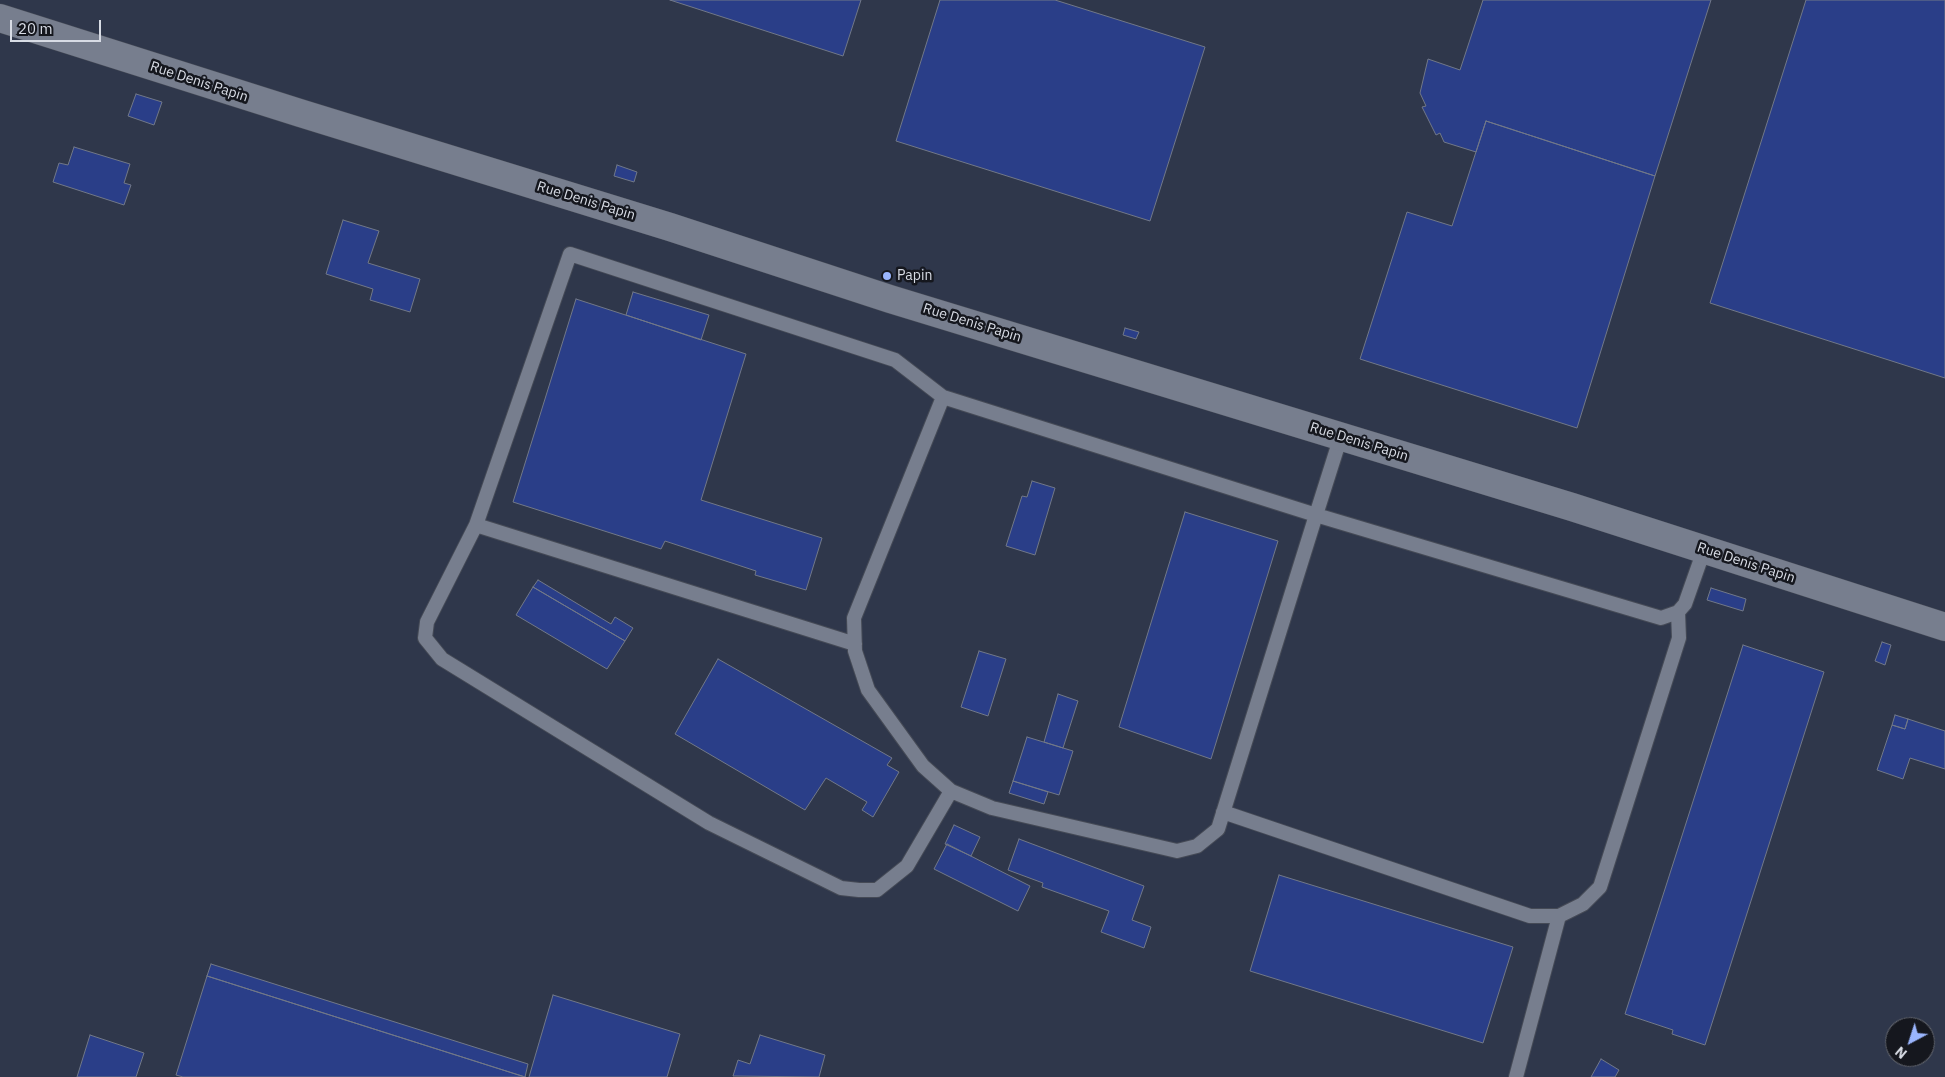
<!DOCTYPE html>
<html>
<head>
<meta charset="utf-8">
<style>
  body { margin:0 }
  #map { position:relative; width:1945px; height:1077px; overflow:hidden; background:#2a2f3d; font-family:"IBM Plex Sans",sans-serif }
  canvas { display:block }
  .north { position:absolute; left:1885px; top:1017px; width:50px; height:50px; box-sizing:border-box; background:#15171e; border:1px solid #63666e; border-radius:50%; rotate:220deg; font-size:14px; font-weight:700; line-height:20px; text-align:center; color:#d8dce5 }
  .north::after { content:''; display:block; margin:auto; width:18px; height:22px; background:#9ab5fd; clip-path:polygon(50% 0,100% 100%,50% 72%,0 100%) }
  .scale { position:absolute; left:10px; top:20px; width:91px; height:22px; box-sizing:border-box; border:2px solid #d8dce5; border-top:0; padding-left:6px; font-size:15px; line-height:18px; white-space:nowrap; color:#d8dce5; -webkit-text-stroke:4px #15171e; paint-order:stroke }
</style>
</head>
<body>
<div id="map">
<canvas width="1945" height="1077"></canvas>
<div class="north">N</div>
<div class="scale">20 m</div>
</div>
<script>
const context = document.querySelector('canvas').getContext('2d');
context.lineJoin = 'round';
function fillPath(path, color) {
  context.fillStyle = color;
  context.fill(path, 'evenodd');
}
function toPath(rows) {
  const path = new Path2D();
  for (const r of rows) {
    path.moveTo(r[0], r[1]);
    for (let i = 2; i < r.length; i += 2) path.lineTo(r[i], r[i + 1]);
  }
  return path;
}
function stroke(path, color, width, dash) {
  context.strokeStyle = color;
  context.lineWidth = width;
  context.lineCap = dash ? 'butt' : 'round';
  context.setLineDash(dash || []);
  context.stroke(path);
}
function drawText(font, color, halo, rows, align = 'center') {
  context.font = font + ' "IBM Plex Sans",sans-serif';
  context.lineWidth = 5;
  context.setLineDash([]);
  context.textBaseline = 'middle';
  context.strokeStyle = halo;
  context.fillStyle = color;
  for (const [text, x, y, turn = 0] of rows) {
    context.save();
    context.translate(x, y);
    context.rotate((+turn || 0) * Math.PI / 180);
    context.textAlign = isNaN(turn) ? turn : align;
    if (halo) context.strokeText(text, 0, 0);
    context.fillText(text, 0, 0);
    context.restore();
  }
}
const built = toPath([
  [0,0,1945,0,1945,1077,0,1077],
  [1895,1027,1925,1027,1925,1057,1895,1057]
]);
const building = toPath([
  [670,0,861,0,843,56,670,0],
  [940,0,1055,0,1205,47,1150,221,896,141,940,0],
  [1483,0,1711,0,1655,176,1486,121,1476,152,1444,142,1440,133,1436,135,1422,107,1426,106,1420,93,1428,59,1460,70,1483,0],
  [1806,0,1945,0,1945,378,1710,303,1806,0],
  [136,94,162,102,154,125,128,116,136,94],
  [1486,121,1655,176,1577,428,1360,359,1407,212,1452,226,1486,121],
  [74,147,130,164,124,183,131,185,124,205,53,182,59,163,68,165,74,147],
  [617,165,637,172,634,182,614,176,617,165],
  [343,220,379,231,368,263,420,279,410,312,370,300,373,289,326,274,343,220],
  [633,292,709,315,701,340,626,315,633,292],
  [576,299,746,354,701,500,822,538,806,590,755,575,756,571,665,541,661,549,513,502,576,299],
  [1125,328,1139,332,1136,339,1123,335,1125,328],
  [1032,481,1055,488,1035,555,1006,546,1022,496,1027,497,1032,481],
  [1185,512,1278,541,1211,759,1119,727,1185,512],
  [538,580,611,624,615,617,633,628,625,641,533,587,538,580],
  [533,587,625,641,607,669,516,615,533,587],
  [1711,588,1746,599,1743,611,1707,600,1711,588],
  [1882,642,1891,645,1885,665,1875,661,1882,642],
  [1743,645,1824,672,1705,1045,1672,1034,1673,1030,1625,1014,1743,645],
  [979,651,1006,659,988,716,961,707,979,651],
  [718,659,892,758,887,765,899,772,873,817,862,810,867,802,826,778,805,810,675,734,718,659],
  [1058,694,1078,701,1063,748,1044,742,1058,694],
  [1895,715,1908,719,1905,729,1892,725,1895,715],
  [1908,719,1945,731,1945,769,1910,758,1903,779,1877,770,1892,725,1905,729,1908,719],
  [1027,737,1073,751,1059,795,1013,781,1027,737],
  [1013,781,1048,792,1044,804,1009,793,1013,781],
  [954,825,980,837,971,856,945,844,954,825],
  [1019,839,1144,886,1132,920,1151,927,1144,948,1101,932,1109,911,1042,887,1043,883,1008,870,1019,839],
  [947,844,1030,886,1018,911,934,869,947,844],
  [1279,875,1513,947,1483,1043,1250,971,1279,875],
  [211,964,528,1064,525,1077,207,976,211,964],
  [207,976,525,1077,526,1077,183,1077,176,1075,207,976],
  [553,995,680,1034,667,1077,529,1077,553,995],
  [90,1035,144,1053,136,1077,77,1077,90,1035],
  [760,1035,825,1055,819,1077,733,1076,738,1060,750,1064,760,1035],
  [1601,1059,1619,1070,1615,1077,1591,1077,1601,1059]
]);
const service = toPath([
  [943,397,895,360,570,254,476,525,427,622,425,638,442,659,709,823,841,888,859,890,877,890,907,866,951,791],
  [1341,436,1316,515,1218,829,1197,846,1177,851,992,808,951,791,923,766,868,690,855,651,854,618,943,397,1316,515,1661,618,1678,612,1685,604,1704,550],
  [476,525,855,644],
  [1223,812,1530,916,1559,916,1583,904,1600,887,1679,638,1678,612],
  [1516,1077,1559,916]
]);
const minor = toPath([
  [0,18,300,113,670,227,890,299,1572,507,1945,627]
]);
const markers = [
  [887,276,5,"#9ab5fd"]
];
const streetNames = [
  ["Rue Denis Papin",199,82,18],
  ["Rue Denis Papin",586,201,17],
  ["Rue Denis Papin",972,323,17],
  ["Rue Denis Papin",1359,442,17],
  ["Rue Denis Papin",1746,563,18]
];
const poiNames = [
  ["Papin",897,276]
];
fillPath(built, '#2f374b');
fillPath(building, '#2a3e88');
stroke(building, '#717888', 1);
stroke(service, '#454a56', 16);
stroke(minor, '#454a56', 29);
stroke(service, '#777e8e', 14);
stroke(minor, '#777e8e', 28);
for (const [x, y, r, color] of markers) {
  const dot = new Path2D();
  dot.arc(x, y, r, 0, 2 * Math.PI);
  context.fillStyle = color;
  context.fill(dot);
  stroke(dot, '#15171e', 2);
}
drawText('14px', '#d8dce5', '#15171e', streetNames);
drawText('14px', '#d8dce5', '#15171e', poiNames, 'left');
</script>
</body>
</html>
